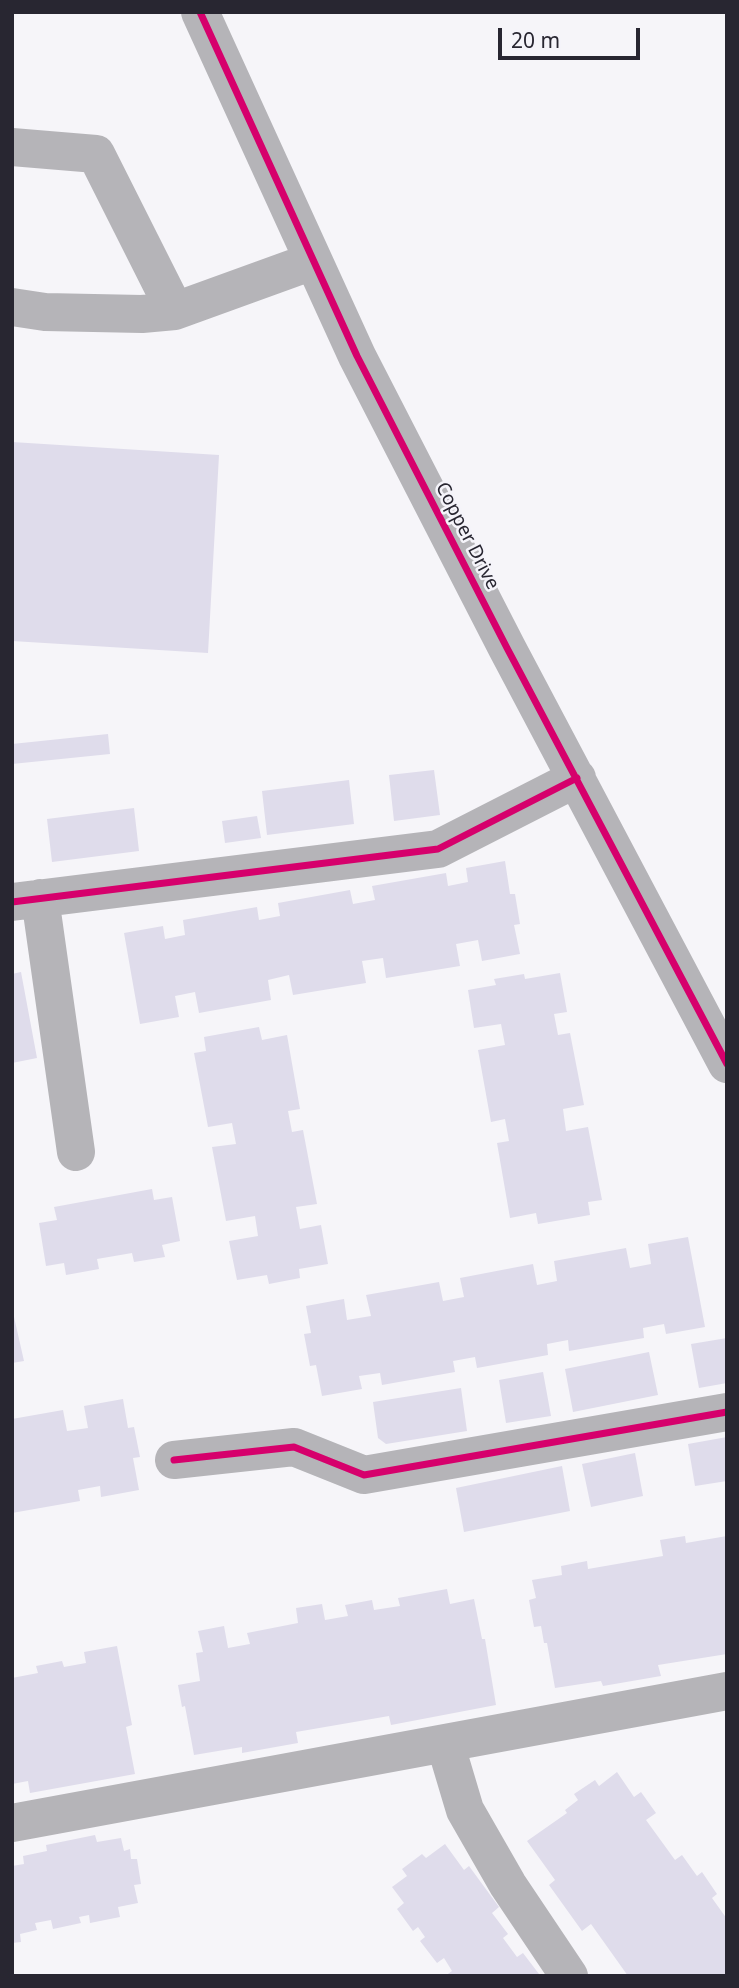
<!DOCTYPE html>
<html>
<head>
<meta charset="utf-8">
<style>
  body { margin:0 }
  #map { position:relative; width:739px; height:1988px; overflow:hidden; background:#f6f5f9; font-family:"Noto Sans",sans-serif }
  canvas { display:block }
  .frame { position:absolute; inset:0; border:14px solid #282631; pointer-events:none }
  .scale { position:absolute; left:498px; top:28px; width:142px; height:32px; box-sizing:border-box; border:4px solid #282631; border-top:0; padding-left:9px; font-size:21px; line-height:24px; white-space:nowrap; color:#282631; -webkit-text-stroke:5px #f5f4fa; paint-order:stroke }
</style>
</head>
<body>
<div id="map">
<canvas width="739" height="1988"></canvas>
<div class="frame"></div>
<div class="scale">20 m</div>
</div>
<script>
const context = document.querySelector('canvas').getContext('2d');
context.lineJoin = 'round';
function fillPath(path, color) {
  context.fillStyle = color;
  context.fill(path, 'evenodd');
}
function toPath(rows) {
  const path = new Path2D();
  for (const r of rows) {
    path.moveTo(r[0], r[1]);
    for (let i = 2; i < r.length; i += 2) path.lineTo(r[i], r[i + 1]);
  }
  return path;
}
function stroke(path, color, width, dash) {
  context.strokeStyle = color;
  context.lineWidth = width;
  context.lineCap = dash ? 'butt' : 'round';
  context.setLineDash(dash || []);
  context.stroke(path);
}
function drawText(font, color, halo, rows, align = 'center') {
  context.font = font + ' "Noto Sans",sans-serif';
  context.lineWidth = 5;
  context.setLineDash([]);
  context.textBaseline = 'middle';
  context.strokeStyle = halo;
  context.fillStyle = color;
  for (const [text, x, y, turn = 0] of rows) {
    context.save();
    context.translate(x, y);
    context.rotate((+turn || 0) * Math.PI / 180);
    context.textAlign = isNaN(turn) ? turn : align;
    if (halo) context.strokeText(text, 0, 0);
    context.fillText(text, 0, 0);
    context.restore();
  }
}
const building = toPath([
  [12,442,219,455,208,653,12,641],
  [108,734,110,754,12,764,12,744],
  [434,770,440,815,394,821,389,775],
  [349,780,354,824,267,835,262,791],
  [134,808,139,851,52,862,47,819],
  [257,816,261,838,225,843,222,821],
  [505,861,510,894,515,894,520,924,514,925,520,954,482,961,478,940,456,944,460,966,386,978,383,958,362,961,366,983,293,995,289,975,268,980,271,1000,199,1013,195,992,175,996,179,1017,140,1024,124,933,163,926,165,939,185,935,183,920,257,907,259,920,280,916,278,903,350,890,353,904,375,900,372,886,446,873,448,886,468,882,466,868],
  [21,972,37,1058,12,1063,12,974],
  [560,973,567,1012,554,1014,558,1035,570,1033,584,1105,563,1109,566,1131,588,1127,602,1200,588,1202,590,1215,538,1224,536,1213,510,1218,497,1143,509,1141,505,1119,491,1122,478,1050,505,1045,501,1024,474,1028,468,990,496,985,494,979,524,974,525,979],
  [259,1027,262,1040,287,1035,300,1109,288,1111,292,1132,303,1130,317,1204,296,1207,300,1229,321,1225,328,1264,299,1269,300,1278,269,1284,267,1275,237,1280,229,1241,258,1236,255,1216,226,1221,212,1147,236,1144,232,1123,208,1127,194,1053,206,1051,204,1037],
  [152,1189,154,1200,172,1197,180,1241,162,1245,165,1257,134,1262,132,1253,97,1259,99,1269,66,1275,64,1263,46,1266,39,1223,57,1220,54,1207],
  [688,1237,705,1327,666,1334,664,1324,643,1328,644,1338,569,1351,568,1340,547,1344,548,1355,477,1368,475,1357,453,1361,455,1372,382,1385,380,1373,359,1376,362,1389,322,1396,316,1365,310,1366,304,1334,311,1333,306,1306,344,1299,347,1320,371,1316,366,1295,439,1282,443,1301,464,1297,460,1278,533,1264,537,1285,557,1281,554,1261,626,1248,630,1268,651,1264,648,1244],
  [12,1308,24,1361,12,1363],
  [727,1338,727,1383,699,1388,691,1344],
  [649,1352,658,1395,573,1412,565,1369],
  [543,1372,551,1416,506,1423,499,1380],
  [461,1388,467,1431,386,1444,378,1438,373,1402],
  [123,1399,128,1428,134,1427,140,1457,133,1458,139,1490,101,1497,100,1486,78,1490,80,1501,12,1513,12,1419,63,1410,67,1431,88,1428,84,1406],
  [727,1437,727,1481,695,1486,688,1444],
  [635,1453,643,1496,591,1507,582,1464],
  [562,1466,570,1511,464,1532,456,1488],
  [685,1536,686,1543,727,1536,727,1654,658,1665,661,1676,603,1686,601,1681,555,1688,547,1643,544,1643,541,1626,534,1627,529,1600,536,1598,532,1580,562,1575,561,1566,587,1561,588,1569,663,1556,660,1540],
  [447,1589,450,1604,474,1599,482,1639,485,1639,496,1705,391,1725,389,1716,296,1732,298,1743,242,1753,242,1747,194,1755,185,1706,182,1707,178,1685,200,1681,196,1653,203,1652,198,1631,224,1626,228,1648,250,1644,247,1633,298,1623,296,1608,322,1604,325,1620,348,1616,345,1605,372,1600,374,1610,400,1606,398,1598],
  [117,1646,132,1725,126,1727,135,1774,30,1793,28,1781,12,1784,12,1678,38,1673,36,1666,62,1661,64,1667,86,1663,84,1652],
  [617,1772,634,1797,641,1792,656,1813,646,1820,675,1860,682,1855,697,1876,702,1872,717,1894,712,1898,727,1919,727,1976,628,1976,591,1924,582,1931,549,1885,555,1880,527,1841,567,1813,565,1810,578,1800,574,1794,595,1780,599,1786],
  [95,1835,97,1842,121,1838,124,1851,130,1849,131,1859,137,1859,141,1884,134,1885,138,1903,118,1907,120,1917,90,1923,89,1915,79,1917,81,1923,53,1929,51,1920,35,1923,37,1930,20,1934,21,1942,12,1943,12,1866,24,1864,23,1856,47,1851,46,1845],
  [445,1844,464,1870,469,1866,499,1907,492,1913,508,1934,503,1938,517,1957,523,1953,539,1974,537,1976,445,1976,452,1971,444,1958,437,1963,420,1941,425,1937,418,1927,413,1931,397,1909,404,1903,392,1887,407,1876,402,1869,422,1854,426,1858]
]);
const minor = toPath([
  [200,12,357,356,507,648,727,1064],
  [12,147,96,154,175,311],
  [12,307,45,312,142,314,175,311,313,261],
  [40,898,76,1152],
  [12,902,438,849,577,778],
  [174,1460,294,1447,364,1475,727,1412],
  [445,1743,465,1810,508,1885,569,1976],
  [12,1823,727,1691]
]);
const cycleway = toPath([
  [200,12,357,356,507,648,727,1064],
  [12,902,438,849,577,778],
  [174,1460,294,1447,364,1475,727,1412]
]);
const streetNames = [
  ["Copper Drive",467,536,63]
];
fillPath(building, '#dfdceb');
stroke(minor, '#b5b4b8', 38);
stroke(cycleway, '#d6006c', 7);
drawText('19px', '#282631', '#f5f4fa', streetNames);
</script>
</body>
</html>
